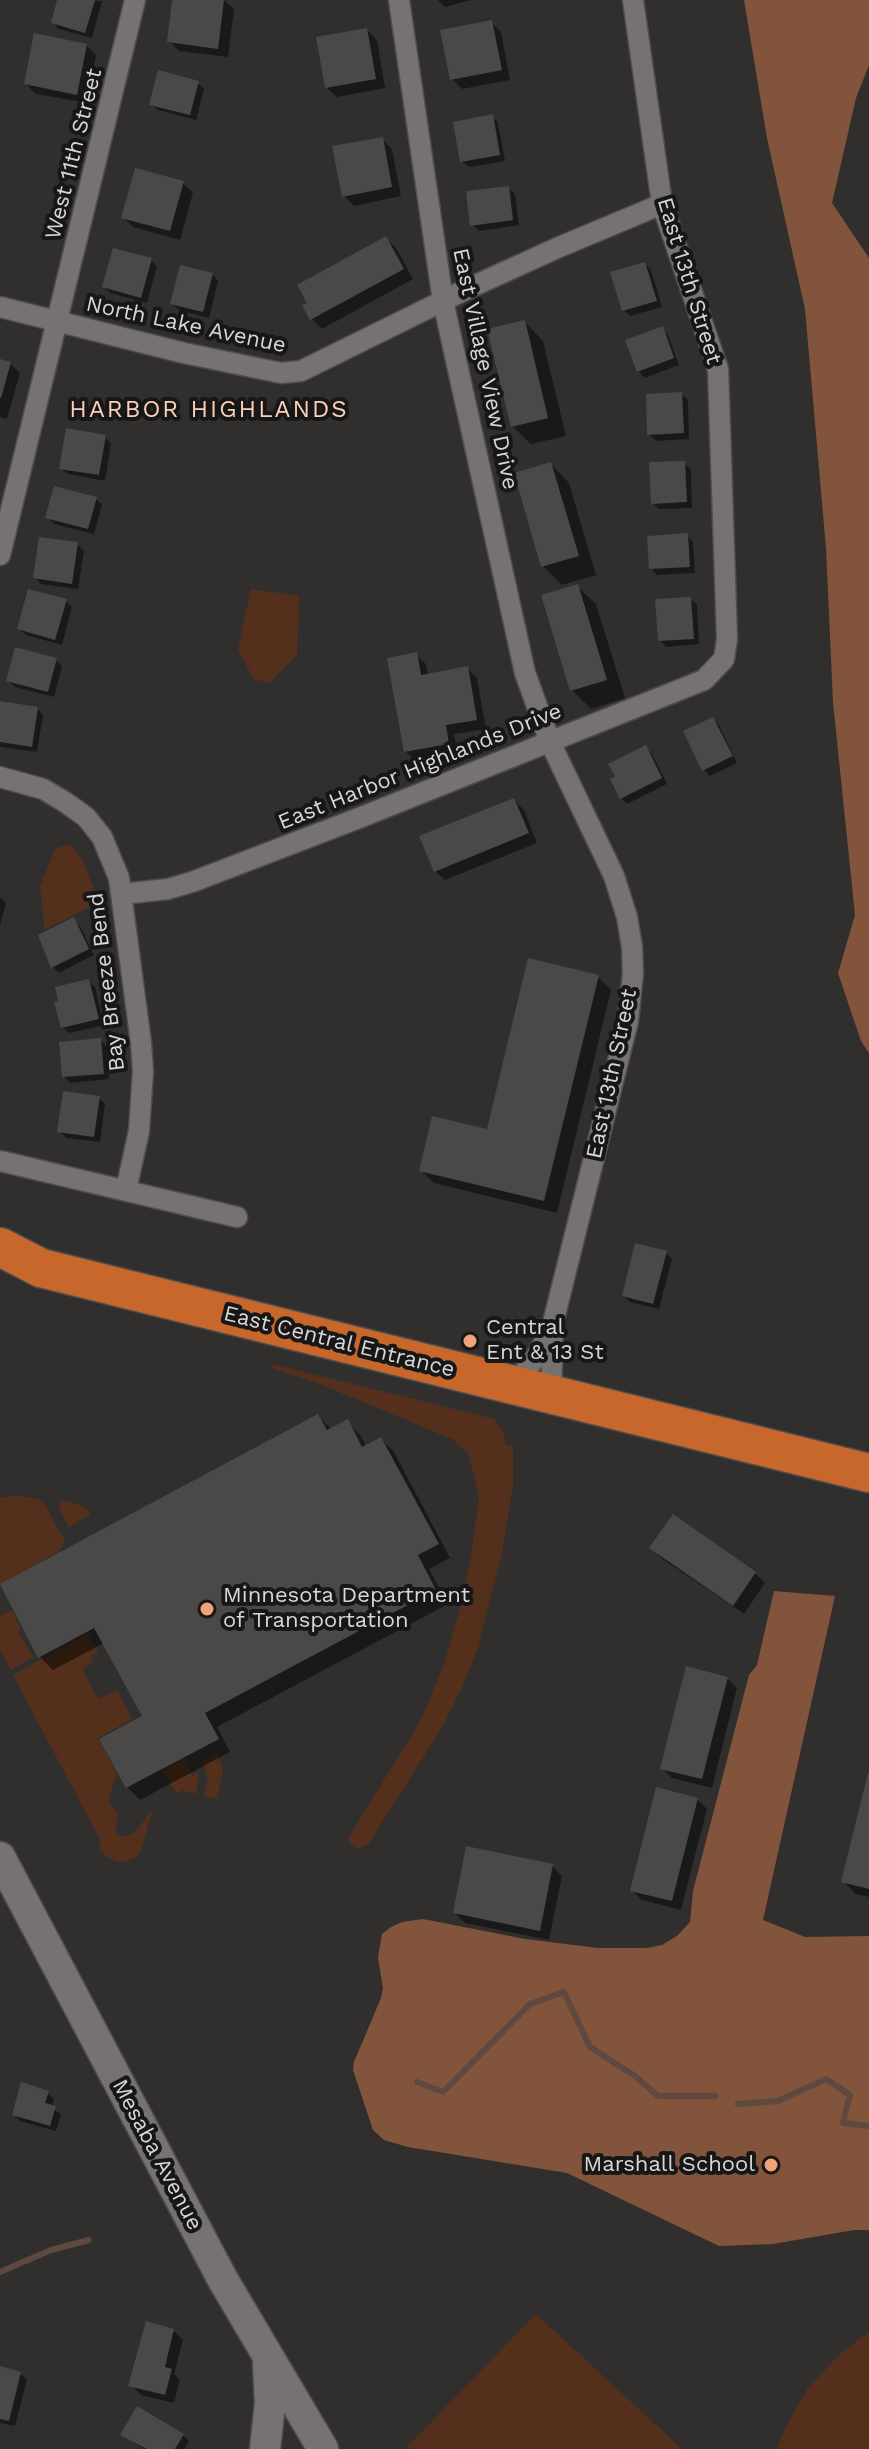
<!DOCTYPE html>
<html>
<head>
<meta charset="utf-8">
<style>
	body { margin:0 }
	canvas { display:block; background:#312f2e }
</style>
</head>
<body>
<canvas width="869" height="2449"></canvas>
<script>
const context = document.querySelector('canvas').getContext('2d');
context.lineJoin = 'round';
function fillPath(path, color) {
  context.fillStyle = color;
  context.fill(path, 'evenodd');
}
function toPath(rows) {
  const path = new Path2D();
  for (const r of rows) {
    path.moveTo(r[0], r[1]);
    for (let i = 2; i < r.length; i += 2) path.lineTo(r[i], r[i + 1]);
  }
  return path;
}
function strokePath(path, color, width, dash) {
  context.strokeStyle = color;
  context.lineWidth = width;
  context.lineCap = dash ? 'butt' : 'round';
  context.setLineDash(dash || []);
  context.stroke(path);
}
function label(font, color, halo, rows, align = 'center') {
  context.font = font + ' "Work Sans",sans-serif';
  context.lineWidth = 8;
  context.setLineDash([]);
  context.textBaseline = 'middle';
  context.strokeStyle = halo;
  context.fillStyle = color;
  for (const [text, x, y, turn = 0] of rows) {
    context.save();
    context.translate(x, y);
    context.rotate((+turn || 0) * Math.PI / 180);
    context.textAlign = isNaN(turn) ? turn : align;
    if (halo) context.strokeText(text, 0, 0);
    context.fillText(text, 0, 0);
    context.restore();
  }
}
const green = toPath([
	[251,589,299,596,297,655,269,683,254,679,238,650],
	[71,844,84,863,94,891,88,908,45,929,40,886,56,848],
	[272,1364,494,1419,504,1433,505,1445,513,1446,513,1484,502,1553,478,1647,465,1681,441,1729,369,1843,358,1849,350,1844,349,1837,422,1718,444,1664,460,1609,471,1557,479,1499,469,1454,452,1439,320,1384,272,1368],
	[15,1495,40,1500,45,1505,65,1541,58,1552,0,1584,0,1498],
	[61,1500,82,1506,90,1512,89,1515,69,1527,59,1508],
	[12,1610,21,1629,17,1631,33,1657,11,1670,0,1650,0,1616],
	[88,1634,98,1652,91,1656,94,1662,82,1669,98,1699,117,1690,132,1719,98,1738,117,1774,108,1799,118,1815,115,1831,122,1837,135,1833,153,1808,141,1851,136,1857,127,1861,118,1862,107,1857,99,1848,101,1841,13,1675],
	[217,1753,223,1770,217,1799,204,1796,208,1779,202,1761],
	[184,1759,192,1776,199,1772,196,1794,181,1790,179,1794,177,1793,162,1771],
	[536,2314,682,2449,409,2449,407,2447],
	[869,2332,869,2449,777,2449,788,2422,808,2388,841,2353]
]);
const forest = toPath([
	[744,0,869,0,869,65,856,98,832,203,869,258,869,1053,861,1041,838,973,855,915,833,702,826,548,805,309,767,138],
	[774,1591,835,1596,763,1920,805,1937,869,1936,869,2230,854,2230,773,2244,719,2246,567,2173,408,2147,384,2140,373,2130,353,2070,354,2062,381,1998,383,1989,378,1957,382,1934,391,1927,402,1922,423,1919,525,1939,598,1948,647,1948,662,1945,677,1936,690,1922,693,1891,749,1675,757,1665]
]);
const shadow = toPath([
	[59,0,102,1,92,38,59,29,53,23],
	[174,0,224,0,234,9,228,57,179,51,169,41],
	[438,0,471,0,445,7],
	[491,22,501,32,510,80,462,89,452,79],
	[367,30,377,40,385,88,337,97,327,88],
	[86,45,96,55,87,103,36,94,26,84],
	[198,83,204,89,196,120,158,110,151,104],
	[492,116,498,123,505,161,469,167,462,161],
	[382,139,392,149,401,196,354,206,344,196],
	[183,183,193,193,180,240,133,227,123,217],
	[508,188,515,194,519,225,479,231,472,225],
	[386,239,396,248,413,279,322,329,312,319,305,306],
	[151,260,157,266,147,303,110,293,104,287],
	[645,264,651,270,662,307,630,316,624,310],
	[212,274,218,281,209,318,179,310,172,304],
	[525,322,543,341,566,436,531,444,512,426],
	[662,329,668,335,679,365,645,378,638,371],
	[0,361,10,363,20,373,7,419,0,417],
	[681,394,688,400,689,439,656,441,649,434],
	[105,437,111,443,105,481,68,474,61,468],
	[684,463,691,469,692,508,659,509,653,503],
	[551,464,569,483,596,575,562,585,543,566,516,474],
	[96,499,102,505,94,534,54,524,48,518],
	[687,535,693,542,695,573,657,575,651,568],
	[77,544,84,551,78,589,41,584,35,577],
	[577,586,596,604,625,698,591,709,572,690],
	[691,599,697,605,699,644,666,647,660,640],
	[66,601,72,607,62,645,26,635,19,629],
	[416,655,426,664,428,675,467,668,477,678,486,729,454,734,458,754,416,761,406,752],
	[56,660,62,666,54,697,15,687,8,680],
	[0,703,37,708,43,715,37,752,0,747],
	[713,719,719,725,737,763,710,776,704,770],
	[646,748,652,754,667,784,627,804,621,798],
	[514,800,524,810,537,843,445,880,435,871],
	[0,897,6,903,0,926],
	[74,920,80,926,94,955,59,973,53,967],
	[598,977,611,990,557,1213,434,1183,421,1170,489,1131],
	[89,981,95,987,104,1025,69,1033,63,1027],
	[101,1040,107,1047,109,1079,70,1083,64,1076],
	[99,1098,105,1104,100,1142,66,1138,60,1131],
	[666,1253,672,1259,659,1309,630,1302,624,1296],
	[318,1416,332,1430,347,1422,360,1435,367,1447,381,1439,394,1452,450,1558,429,1569,448,1604,217,1727,230,1752,140,1800,127,1787,144,1717,104,1643,53,1670,40,1657,2,1585],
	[673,1517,755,1573,765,1583,744,1614,661,1558,652,1548],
	[727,1678,737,1688,712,1788,672,1778,662,1768],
	[869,1777,869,1897,856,1894,843,1881],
	[697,1799,707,1809,681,1910,642,1900,632,1890],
	[552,1866,562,1876,549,1940,465,1923,455,1913],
	[48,2093,54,2099,52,2107,61,2115,56,2131,20,2121,14,2115],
	[173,2330,183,2340,174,2374,180,2380,174,2403,141,2395,131,2385],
	[0,2368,20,2373,27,2380,15,2426,0,2423],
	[123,2434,183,2435,189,2441,185,2449,144,2449]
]);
const stream = toPath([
	[417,2082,443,2092,530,2004,564,1992,590,2047,635,2076,658,2096,715,2096],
	[738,2104,778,2101,826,2079,850,2095,843,2123,869,2126],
	[0,2272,51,2250,89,2240]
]);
const building = toPath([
	[57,0,95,0,85,33,51,23],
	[172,0,224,0,218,49,167,42],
	[492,20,502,70,450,80,440,30],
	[367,28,376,79,325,88,316,37],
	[34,33,87,44,77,95,24,84],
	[158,70,199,81,190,115,149,105],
	[493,114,500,155,460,162,453,122],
	[383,137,392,187,342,197,332,146],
	[135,168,184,181,170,231,121,218],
	[509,186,513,220,470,226,466,191],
	[386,236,404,269,310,320,302,305,307,303,297,285],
	[113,248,152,258,141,298,102,287],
	[645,262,657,301,622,311,610,272],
	[180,265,213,273,203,312,170,304],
	[525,320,548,418,511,427,487,329],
	[663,326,674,358,637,372,625,340],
	[0,359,11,362,1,398,0,398],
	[682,392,684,433,647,435,646,394],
	[66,428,106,435,99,475,59,469],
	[685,461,687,502,651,504,649,462],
	[551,462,579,556,541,567,514,473],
	[54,486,97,497,88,529,45,518],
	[688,533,690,567,649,569,647,536],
	[39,537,78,542,72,584,33,578],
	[578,584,607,680,570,691,541,595],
	[28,589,67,599,55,640,17,629],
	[691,597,694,639,658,641,655,599],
	[15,647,57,658,48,692,6,681],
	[417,652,421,675,468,666,477,720,446,725,449,744,404,752,387,658],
	[0,701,38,707,32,747,0,742],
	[713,717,733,756,702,771,683,731],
	[646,745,662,778,620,799,610,779,615,776,608,764],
	[514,798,529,833,434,872,419,836],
	[74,917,89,949,51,968,38,935],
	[528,958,599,975,544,1201,419,1171,432,1116,487,1129],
	[89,979,99,1019,61,1028,54,1002,58,1001,55,987],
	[101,1038,104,1074,62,1077,59,1042],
	[63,1091,100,1096,94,1137,57,1132],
	[635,1243,667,1251,653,1304,622,1296],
	[318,1414,327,1430,348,1419,362,1447,381,1437,439,1544,418,1555,436,1590,205,1713,219,1739,126,1788,99,1739,142,1716,94,1628,38,1658,0,1584],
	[673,1514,756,1572,733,1606,649,1548],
	[686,1666,728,1677,702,1779,660,1769],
	[868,1773,869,1773,869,1889,841,1882],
	[656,1787,698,1798,672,1901,630,1891],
	[466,1846,553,1864,540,1931,453,1913],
	[21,2082,49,2091,45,2103,56,2106,50,2126,12,2115],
	[146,2321,174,2329,165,2367,172,2369,165,2395,128,2386],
	[0,2366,21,2372,9,2421,0,2419],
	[137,2406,184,2434,175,2449,147,2449,120,2435]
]);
const street = toPath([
	[399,0,443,301,525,673,550,742,614,876,627,917,632,947,633,973,628,1021,553,1323,551,1394],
	[0,307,184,353,281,373,301,371,467,289,557,248,662,204],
	[0,555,135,0],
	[0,777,43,789,65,802,86,817,102,837,119,878,141,1043,143,1071,139,1131,126,1190],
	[122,894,168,889,192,882,359,818,704,680,724,659,727,639,718,369,662,204,633,0],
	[0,1161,237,1217],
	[513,1385,534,1360,549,1334]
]);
const secondary = toPath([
	[0,1857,223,2280,323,2449],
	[265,2449,270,2404,268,2362]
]);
const highway = toPath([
	[0,1247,41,1268,869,1473]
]);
const markers = [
	[470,1341,8,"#f0a279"],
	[207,1609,8,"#f0a279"],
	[771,2165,8,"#f0a279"]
];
const streetNames = [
	["West 11th Street",74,154,-76],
	["East 13th Street",689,281,73],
	["North Lake Avenue",186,325,12],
	["East Village View Drive",485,369,78],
	["East Harbor Highlands Drive",420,767,-22],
	["Bay Breeze Bend",107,982,-97],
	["East 13th Street",612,1074,-78],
	["East Central Entrance",339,1342,14],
	["Mesaba Avenue",157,2155,62]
];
const poiNames = [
	["Central",486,1328],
	["Ent & 13 St",486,1353],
	["Minnesota Department",223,1596],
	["of Transportation",223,1621],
	["Marshall School",755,2165,"right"]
];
const neighbourhoodNames = [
	["HARBOR HIGHLANDS",209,410]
];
fillPath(green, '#54301c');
fillPath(forest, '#82543b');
fillPath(shadow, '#0007');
strokePath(stream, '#5e4840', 6);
fillPath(building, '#4b4947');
strokePath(street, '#4f4d4c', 23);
strokePath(secondary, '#4f4d4c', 33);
strokePath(highway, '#4f4d4c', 41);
strokePath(street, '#757271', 20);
strokePath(secondary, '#757271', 30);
strokePath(highway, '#c8672c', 38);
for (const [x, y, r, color] of markers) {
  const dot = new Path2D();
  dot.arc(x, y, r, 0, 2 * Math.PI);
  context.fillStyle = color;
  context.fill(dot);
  strokePath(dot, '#181717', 3);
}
label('22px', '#d9d7d6', '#181717', streetNames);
label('22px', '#d9d7d6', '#181717', poiNames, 'left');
context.letterSpacing = '2px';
label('24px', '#fccfb8', '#181717', neighbourhoodNames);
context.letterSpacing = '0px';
</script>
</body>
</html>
